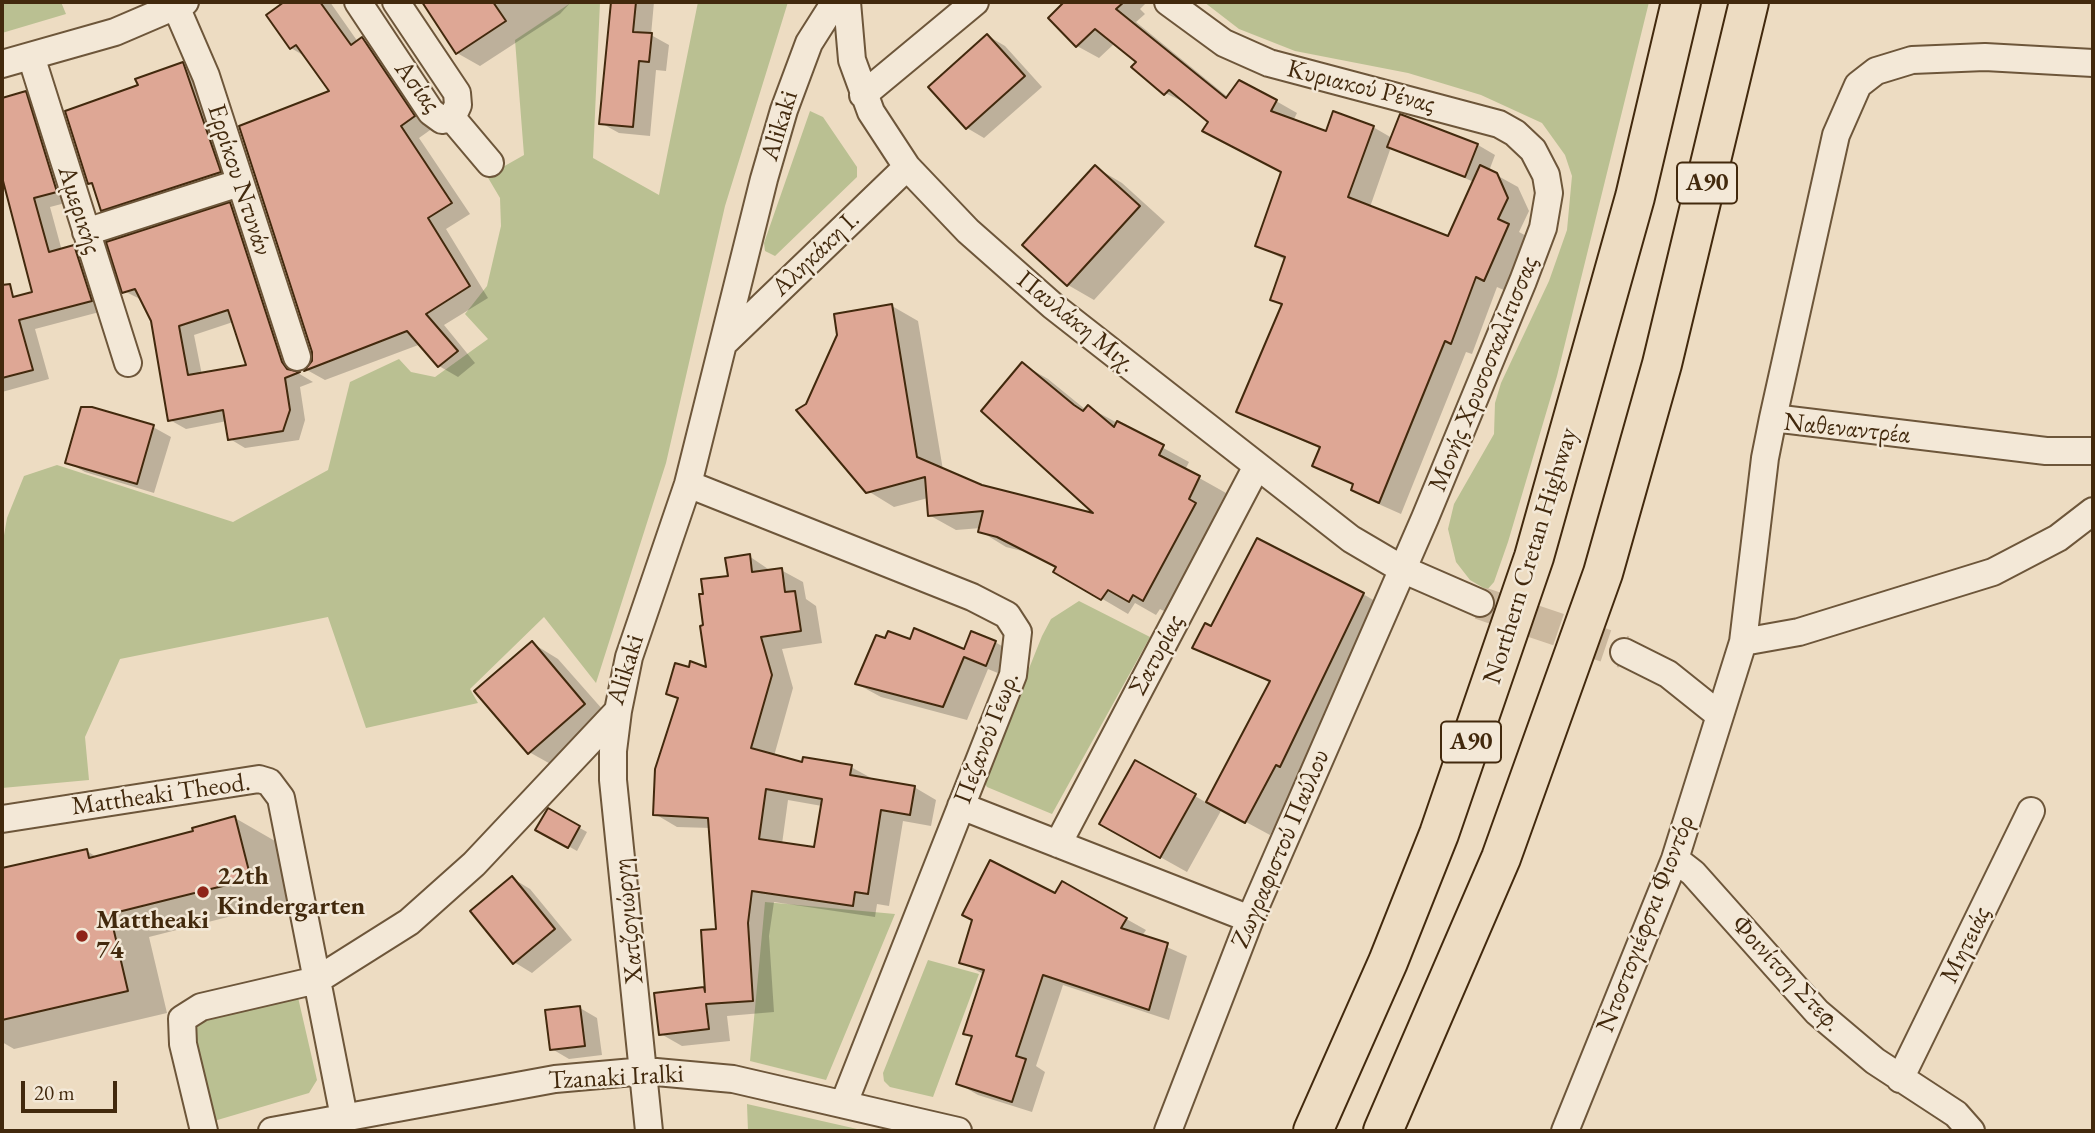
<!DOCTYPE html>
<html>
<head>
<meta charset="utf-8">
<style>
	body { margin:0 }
	#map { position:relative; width:2095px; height:1133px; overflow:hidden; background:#eddcc2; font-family:"EB Garamond",serif }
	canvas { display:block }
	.frame { position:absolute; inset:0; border:4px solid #42290d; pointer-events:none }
	.scale { position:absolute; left:21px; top:1081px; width:96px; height:32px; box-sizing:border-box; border:4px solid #42290d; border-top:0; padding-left:9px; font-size:21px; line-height:24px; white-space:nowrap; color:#42290d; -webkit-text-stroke:5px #f3e8d7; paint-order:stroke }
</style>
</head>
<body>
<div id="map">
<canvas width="2095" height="1133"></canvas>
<div class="frame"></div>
<div class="scale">20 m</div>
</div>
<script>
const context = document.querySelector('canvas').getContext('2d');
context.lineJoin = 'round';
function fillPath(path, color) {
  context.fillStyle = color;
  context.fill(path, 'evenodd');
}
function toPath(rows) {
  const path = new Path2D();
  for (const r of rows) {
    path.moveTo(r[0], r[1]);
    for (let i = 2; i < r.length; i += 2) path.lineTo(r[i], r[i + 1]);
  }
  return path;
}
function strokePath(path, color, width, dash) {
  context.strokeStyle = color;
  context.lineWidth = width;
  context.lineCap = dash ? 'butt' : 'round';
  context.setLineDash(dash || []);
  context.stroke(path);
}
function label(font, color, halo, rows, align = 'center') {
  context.font = font + ' "EB Garamond",serif';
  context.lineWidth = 5;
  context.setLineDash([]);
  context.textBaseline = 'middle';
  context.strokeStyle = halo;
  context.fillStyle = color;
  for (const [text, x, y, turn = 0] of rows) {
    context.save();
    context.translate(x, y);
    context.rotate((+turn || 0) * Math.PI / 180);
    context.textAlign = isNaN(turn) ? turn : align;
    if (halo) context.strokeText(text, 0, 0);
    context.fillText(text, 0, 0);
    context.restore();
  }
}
const green = toPath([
	[2,2,61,2,66,14,2,33],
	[572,2,600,2,593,158,659,195,698,2,788,2,725,206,666,463,596,683,544,617,470,689,478,703,366,728,328,617,120,659,85,737,89,780,2,788,2,547,7,518,24,476,57,465,233,522,328,470,350,382,399,359,411,372,435,377,488,339,465,314,487,286,501,226,500,198,487,176,524,155,515,40],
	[1204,2,1649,2,1557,376,1508,542,1494,582,1487,590,1470,580,1456,562,1448,529,1454,504,1494,434,1495,403,1501,383,1549,281,1567,230,1572,176,1565,155,1542,123,1481,95,1408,73,1295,51,1239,29],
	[810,111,823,117,857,167,857,177,775,256,765,251,764,243],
	[1079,601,1150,637,1052,814,987,787,984,781,1042,636,1051,619],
	[765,902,895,914,826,1080,750,1061],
	[928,960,979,974,933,1097,890,1087,884,1081,883,1073],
	[297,993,317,1080,309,1093,214,1121,193,1034,199,1022],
	[747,1104,866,1131,748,1131]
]);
const shadow = toPath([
	[288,2,330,2,358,42,362,39,381,50,433,128,419,138,470,214,446,229,488,298,444,325,475,363,458,377,439,366,421,344,325,380,307,370,314,362,332,92,306,57,291,48,268,16],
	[422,2,571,2,560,14,480,66,457,53],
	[613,2,654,2,651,35,669,45,666,71,656,70,650,136,619,133,601,123],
	[1067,2,1147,2,1140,9,1145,14,1136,22,1229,98,1276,101,1297,113,1293,121,1327,133,1373,127,1392,138,1401,116,1478,145,1495,155,1489,171,1518,187,1529,211,1519,232,1530,238,1506,291,1497,287,1472,354,1466,352,1401,514,1374,502,1353,489,1355,485,1314,465,1321,449,1238,412,1283,305,1272,299,1285,260,1257,245,1283,172,1188,104,1165,93,1138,61,1115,43,1099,58,1077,46,1051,18],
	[1391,147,1474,182,1449,238,1370,207],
	[988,36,1005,46,1042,87,984,138,967,128],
	[183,64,200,74,237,182,120,220,103,209,94,186,89,183,140,86],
	[25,93,42,103,73,201,50,207,62,251,74,247,91,257,107,310,35,329,49,379,2,392,2,302,34,293,2,169,2,99],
	[1095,167,1122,183,1165,222,1094,300,1068,285],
	[230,204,246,213,298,373,313,382,300,387,305,420,299,440,245,448,230,439,227,421,186,429,170,420,153,321,142,300,124,291],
	[233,322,248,367,202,375,194,335],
	[892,306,918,321,943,470,982,486,1099,517,1022,364,1048,379,1086,410,1088,407,1189,462,1185,470,1226,493,1214,516,1221,520,1170,614,1160,609,1156,615,1135,603,1128,614,1055,571,1057,568,1026,552,1006,547,980,531,981,528,956,530,929,515,928,498,894,507,868,491,807,405],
	[153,427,171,437,154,493,85,472,67,462],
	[749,556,771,571,781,570,803,582,806,599,816,606,822,643,782,649,793,688,774,756,804,764,851,767,873,779,914,787,936,800,931,826,903,821,889,906,877,904,875,917,774,902,769,936,774,1012,727,1016,730,1041,682,1046,661,1034,704,989,706,991,717,931,711,828,677,827,655,814,680,700,668,694,690,669,708,669,705,627,730,577],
	[788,800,822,806,815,849,782,844],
	[1363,594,1387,608,1270,835,1222,809,1187,872,1101,824,1136,762,1207,803,1271,683,1195,647,1212,629],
	[886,641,911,642,965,652,995,642,1019,656,1010,678,988,669,967,720,881,697,857,684],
	[532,643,558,659,611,719,556,767,529,752],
	[549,811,587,832,577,851,538,829],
	[235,818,275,841,291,901,149,937,167,1013,14,1049,2,1042,2,870,87,851,98,858],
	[512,878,530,889,572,940,532,973,514,962],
	[1062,883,1146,930,1142,936,1187,956,1169,1020,1063,985,1036,1066,1045,1072,1032,1112,978,1095,959,1084,973,1038,966,1033,985,975,961,962,1055,895],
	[580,1008,597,1018,602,1055,569,1059,552,1049]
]);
const building = toPath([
	[284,2,320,2,351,45,362,37,415,116,401,126,452,203,428,218,470,286,426,314,458,351,438,367,407,331,304,371,312,361,312,352,239,126,329,91,296,45,290,49,266,15,284,2],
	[422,2,493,2,506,21,456,54,422,2],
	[611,2,636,2,633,32,652,33,649,62,639,61,633,127,599,124,611,2],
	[1061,2,1124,2,1116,9,1226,98,1239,80,1277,100,1271,111,1326,131,1333,111,1374,126,1348,197,1448,236,1480,165,1497,173,1508,198,1498,219,1509,224,1484,281,1476,277,1451,344,1445,341,1379,503,1351,490,1353,484,1312,466,1320,447,1236,412,1282,304,1270,300,1285,257,1255,246,1281,172,1202,131,1208,122,1169,90,1164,95,1131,67,1136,62,1095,29,1076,47,1048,18,1063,3,1061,2],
	[987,34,1025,76,966,129,928,87,987,34],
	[183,62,221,172,101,211,92,183,88,184,65,111,138,85,135,79,183,62],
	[26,91,57,192,34,198,49,252,74,245,92,301,19,320,33,370,2,378,2,285,10,284,13,297,32,292,2,177,2,98,26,91],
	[1400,114,1478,144,1465,177,1387,147,1400,114],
	[1095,165,1140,206,1067,286,1022,245,1095,165],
	[230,202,282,362,287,369,300,372,285,378,290,410,283,431,228,440,223,410,168,421,151,321,135,289,122,293,106,242,230,202],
	[228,310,246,365,188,375,179,326,228,310],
	[892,304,917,457,982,485,1093,513,981,411,1022,362,1074,405,1083,411,1088,405,1114,427,1117,421,1164,445,1159,455,1200,476,1189,499,1196,503,1143,601,1133,595,1129,602,1108,590,1101,600,1053,572,1056,567,997,537,978,532,983,511,928,516,925,477,866,493,796,410,806,404,837,335,834,314,892,304],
	[81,407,92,407,154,425,137,484,65,463,81,407],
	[1257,538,1364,593,1280,767,1276,765,1245,823,1206,802,1270,681,1192,648,1205,623,1211,626,1257,538],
	[750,554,752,572,782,568,785,592,795,591,801,631,761,637,772,675,751,748,802,762,803,757,852,765,850,775,915,786,910,815,881,810,868,894,855,892,853,906,752,891,748,923,753,1001,706,1004,709,1029,659,1035,654,993,704,987,705,992,701,930,716,929,708,818,653,815,655,769,678,698,666,694,675,663,689,667,690,661,706,667,700,626,703,625,699,594,703,594,701,579,728,576,725,558,750,554],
	[766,789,822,799,814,847,759,839,766,789],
	[914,628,964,649,971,631,996,641,986,666,964,657,943,707,855,684,876,635,885,638,888,631,910,639,914,628],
	[532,641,585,704,528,754,474,691,532,641],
	[1135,760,1196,794,1160,858,1099,824,1135,760],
	[548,808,580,826,568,848,535,830,548,808],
	[235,816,251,879,110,914,128,991,2,1020,2,868,87,849,89,858,193,831,192,828,235,816],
	[990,860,1055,893,1062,881,1127,918,1121,928,1168,943,1149,1010,1043,975,1016,1056,1026,1059,1012,1102,956,1084,972,1036,963,1034,984,970,959,963,972,920,962,915,990,860],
	[512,876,555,929,513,964,470,911,512,876],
	[580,1006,585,1046,550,1050,545,1010,580,1006]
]);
const tertiaryTunnel = toPath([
	[1480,603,1624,652]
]);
const minor = toPath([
	[174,2,206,76,297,357],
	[358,2,431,112,442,120,452,118,458,105,457,93,396,2],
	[847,2,852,60,871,112,907,167,968,231,1053,306,1351,539,1402,569,1480,603],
	[1168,2,1224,43,1269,63,1499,124,1515,133,1533,150,1546,175,1549,193,1543,228,1523,281,1425,518,1250,919,1168,1131],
	[31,56,128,363],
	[2,64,115,32,185,2],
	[863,95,975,2],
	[452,118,490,163],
	[86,232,239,183],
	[725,342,907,167],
	[1773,418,1836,135,1858,85,1876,71,1912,60,1985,57,2093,63],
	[688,484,972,597,1007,615,1018,632,1013,675,844,1103],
	[1743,642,1799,632,1993,572,2058,538,2093,511],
	[1624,652,1668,674,1718,714],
	[618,711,613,751,613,780,649,1131],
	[961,806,1250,919],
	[2,819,259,779,269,782,281,798,344,1117],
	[1058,844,1257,466],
	[1675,859,1693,873,1817,1012,1875,1061,1956,1114,1971,1131],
	[1900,1079,2031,811],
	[204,1131,183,1044,182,1019,201,1007,317,980,409,922,474,864,618,711,629,657,688,484,764,179,784,110,809,43,835,2],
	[272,1131,555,1079,645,1071,733,1079,958,1131],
	[1565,1131,1675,859,1743,642,1765,458,1773,418,2046,451,2093,451]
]);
const motorway = toPath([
	[1313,1131,1388,962,1439,834,1534,557,1635,197,1681,2],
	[1383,1131,1501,858,1603,573,1662,364,1749,2]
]);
const markers = [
	[203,892,7,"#8f2418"],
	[82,936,7,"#8f2418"]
];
const shields = [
	[1707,183,60],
	[1471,742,60]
];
const shieldNames = [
	["Α90",1707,183],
	["Α90",1471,742]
];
const streetNames = [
	["Ασίας",417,87,53],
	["Κυριακού Ρένας",1361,87,14],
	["Alikaki",780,126,-73],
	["Ερρίκου Ντυνάν",239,180,72],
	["Αμερικής",79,210,72],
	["Αληκάκη Ι.",816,254,-44],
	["Παυλάκη Μιχ.",1076,322,39],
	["Μονής Χρυσοσκαλίτισσας",1484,374,-68],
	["Ναθεναντρέα",1847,429,6],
	["Northern Cretan Highway",1531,556,-73],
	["Σατυρίας",1157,655,-62],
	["Alikaki",626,670,-73],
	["Πεζανού Γεωρ.",987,738,-69],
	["Mattheaki Theod.",161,795,-8],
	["Ζωγραφιστού Παύλου",1281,849,-67],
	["Χατζογιώργη",629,921,-96],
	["Ντοστογιέφσκι Φιοντόρ",1646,924,-69],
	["Μητειάς",1966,945,-64],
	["Φοινίτση Στεφ.",1786,974,47],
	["Tzanaki Iralki",616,1078,-3]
];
const poiNames = [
	["22th",217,877],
	["Kindergarten",217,907],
	["Mattheaki",96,921],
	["74",96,951]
];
fillPath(green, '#bac092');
fillPath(shadow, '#0003');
fillPath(building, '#dea795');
strokePath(building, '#42290d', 2);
strokePath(tertiaryTunnel, '#cbb89e', 33, [33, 17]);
strokePath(minor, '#6d563a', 30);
strokePath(motorway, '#42290d', 42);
strokePath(minor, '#f3e8d7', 26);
strokePath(motorway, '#eddcc2', 38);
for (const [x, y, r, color] of markers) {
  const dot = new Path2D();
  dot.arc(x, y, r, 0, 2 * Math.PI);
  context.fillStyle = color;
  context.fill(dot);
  strokePath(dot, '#f3e8d7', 2.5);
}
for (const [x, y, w] of shields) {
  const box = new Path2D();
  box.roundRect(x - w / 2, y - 20.5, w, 41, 5);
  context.fillStyle = '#f3e8d7';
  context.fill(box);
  strokePath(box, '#42290d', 2);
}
label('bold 24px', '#42290d', null, shieldNames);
label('26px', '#42290d', '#f3e8d7', streetNames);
label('bold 26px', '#42290d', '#f3e8d7', poiNames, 'left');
</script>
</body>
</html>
